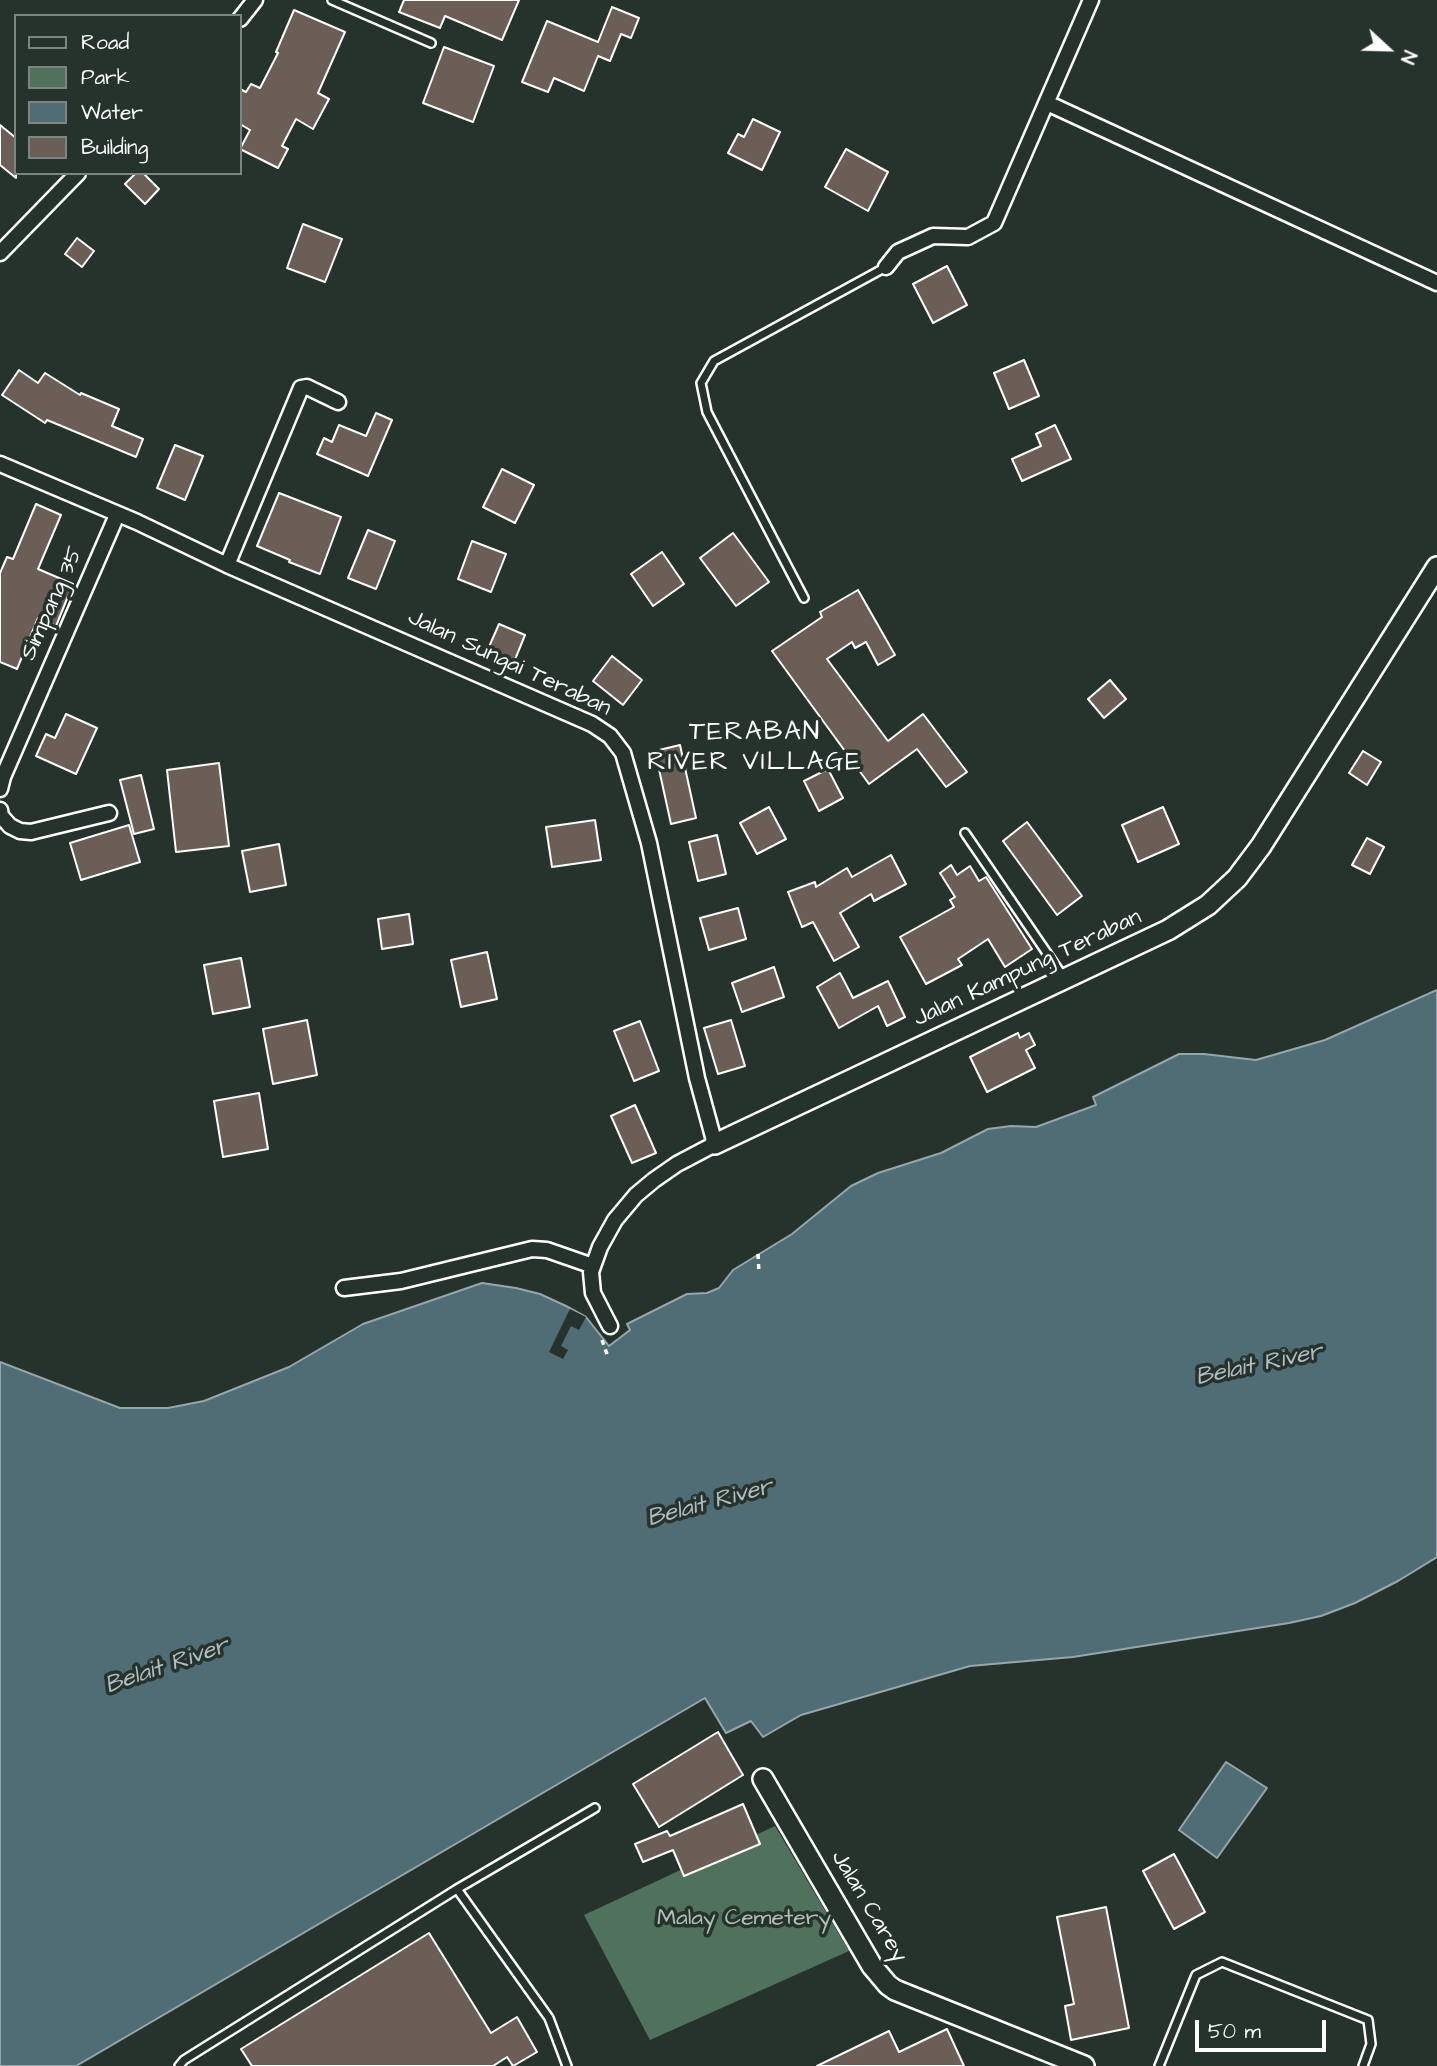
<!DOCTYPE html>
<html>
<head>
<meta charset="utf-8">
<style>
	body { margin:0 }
	#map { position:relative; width:1437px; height:2066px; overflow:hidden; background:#26332d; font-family:"Architects Daughter",sans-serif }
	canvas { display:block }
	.legend { position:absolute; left:14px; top:14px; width:228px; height:161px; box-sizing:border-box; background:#26332d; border:2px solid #7d8581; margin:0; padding:9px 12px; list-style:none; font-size:21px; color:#fff }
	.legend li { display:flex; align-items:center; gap:14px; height:35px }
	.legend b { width:35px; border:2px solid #7d8581 }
	.north { position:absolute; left:1353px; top:14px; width:70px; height:70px; -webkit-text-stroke:5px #26332d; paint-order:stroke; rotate:112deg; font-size:19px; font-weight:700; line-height:28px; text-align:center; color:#fff }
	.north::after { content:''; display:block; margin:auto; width:24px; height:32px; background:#fff; clip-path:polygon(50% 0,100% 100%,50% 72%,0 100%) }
	.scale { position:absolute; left:1195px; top:2020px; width:131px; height:32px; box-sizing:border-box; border:4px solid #fff; border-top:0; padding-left:9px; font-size:21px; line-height:24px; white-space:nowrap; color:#fff; -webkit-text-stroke:5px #26332d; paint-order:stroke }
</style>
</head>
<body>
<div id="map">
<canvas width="1437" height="2066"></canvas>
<ul class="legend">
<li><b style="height:9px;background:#26332d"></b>Road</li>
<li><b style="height:19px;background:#50725d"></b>Park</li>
<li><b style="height:19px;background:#506c75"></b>Water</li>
<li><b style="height:19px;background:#6a5e57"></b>Building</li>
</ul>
<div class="north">N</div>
<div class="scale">50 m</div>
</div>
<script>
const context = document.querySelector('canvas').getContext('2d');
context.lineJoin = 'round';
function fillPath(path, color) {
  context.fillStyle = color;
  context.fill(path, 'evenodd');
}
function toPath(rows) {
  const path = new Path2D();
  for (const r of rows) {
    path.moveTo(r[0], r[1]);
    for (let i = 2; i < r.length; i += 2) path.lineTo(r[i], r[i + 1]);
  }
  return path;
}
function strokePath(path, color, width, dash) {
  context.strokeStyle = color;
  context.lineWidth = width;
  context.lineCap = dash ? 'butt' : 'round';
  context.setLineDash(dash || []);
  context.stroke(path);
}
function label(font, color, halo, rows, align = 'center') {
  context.font = font + ' "Architects Daughter",sans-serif';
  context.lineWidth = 7;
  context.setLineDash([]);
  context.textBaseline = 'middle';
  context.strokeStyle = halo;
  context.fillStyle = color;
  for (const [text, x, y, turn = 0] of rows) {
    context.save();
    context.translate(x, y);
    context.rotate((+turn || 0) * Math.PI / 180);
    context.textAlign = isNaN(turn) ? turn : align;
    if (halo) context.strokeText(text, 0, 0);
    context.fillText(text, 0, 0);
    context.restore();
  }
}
const green = toPath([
	[775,1826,849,1951,650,2040,584,1915]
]);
const water = toPath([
	[1437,990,1437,1557,1398,1581,1355,1603,1321,1616,1289,1623,1073,1657,970,1666,801,1715,763,1737,751,1721,726,1733,705,1698,76,2066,0,2066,0,1362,120,1408,168,1408,204,1401,289,1367,363,1324,482,1283,516,1288,540,1294,566,1306,586,1317,609,1346,630,1330,627,1324,687,1294,707,1293,719,1288,733,1270,792,1234,851,1186,878,1173,941,1153,988,1129,1011,1126,1036,1127,1096,1105,1093,1097,1179,1054,1204,1054,1256,1060,1325,1040,1437,990],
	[1226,1762,1267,1788,1217,1858,1179,1830,1226,1762]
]);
const pier = toPath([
	[570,1309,586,1317,579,1330,571,1326,561,1346,568,1350,563,1359,549,1352]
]);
const building = toPath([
	[404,0,519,0,502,40,445,16,440,28,399,12,404,0],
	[612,7,639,18,631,38,621,34,610,61,598,56,584,91,554,78,548,92,522,82,547,21,598,42,612,7],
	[294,10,345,32,318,93,329,99,313,129,296,119,282,146,288,149,278,168,240,149,250,130,240,124,240,89,246,92,251,84,260,88,278,53,276,52,294,10],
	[444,47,494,66,473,122,423,103,444,47],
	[753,119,780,132,762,170,728,153,738,134,744,137,753,119],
	[0,125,16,138,16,178,0,165,0,125],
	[846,149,888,172,868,211,825,187,846,149],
	[136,173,143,173,159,189,145,204,125,184,136,173],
	[303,224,342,239,325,282,287,268,303,224],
	[77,238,94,251,82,267,65,254,77,238],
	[947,266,967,305,933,323,913,284,947,266],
	[1024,360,1039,396,1009,409,994,373,1024,360],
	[19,370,38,383,45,373,80,395,81,393,119,409,112,426,143,439,136,457,47,420,45,423,2,395,19,370],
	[376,413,392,420,368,476,317,454,324,438,332,442,339,425,366,436,376,413],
	[1055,425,1071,459,1022,481,1012,459,1041,446,1036,434,1055,425],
	[175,445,203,456,185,500,157,488,175,445],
	[502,469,534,485,515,523,483,507,502,469],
	[279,493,341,517,320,574,289,562,290,560,257,546,279,493],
	[36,504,61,515,38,569,73,584,56,626,38,618,17,669,0,662,0,573,7,557,13,559,36,504],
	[368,530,395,541,376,589,348,578,368,530],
	[733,533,769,582,736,606,700,558,733,533],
	[472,541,506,554,491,592,458,579,472,541],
	[662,552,684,584,653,606,631,574,662,552],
	[858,590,895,655,878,665,866,642,855,648,852,642,827,659,888,741,923,714,967,772,946,787,917,749,869,784,772,651,822,617,820,612,858,590],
	[499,624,525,635,512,667,485,656,499,624],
	[612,656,642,680,623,705,593,681,612,656],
	[1110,680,1126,699,1104,718,1088,699,1110,680],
	[66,714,97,728,76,774,36,756,46,734,55,738,66,714],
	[680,745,696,818,671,824,655,751,680,745],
	[1363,751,1381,762,1367,785,1349,773,1363,751],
	[219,763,229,846,176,852,167,770,219,763],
	[828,769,843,798,819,811,804,781,828,769],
	[141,775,154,829,134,834,120,780,141,775],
	[769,807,786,839,757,854,740,823,769,807],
	[1163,807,1179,844,1138,862,1122,825,1163,807],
	[595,820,601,860,552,867,546,827,595,820],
	[1027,822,1082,896,1057,915,1003,841,1027,822],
	[129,825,140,862,81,880,70,843,129,825],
	[717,835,726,874,698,881,689,842,717,835],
	[1367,838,1384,847,1370,874,1352,865,1367,838],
	[279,844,286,885,250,892,242,851,279,844],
	[891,855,906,884,874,901,871,894,840,913,859,947,834,961,813,922,802,927,788,892,815,882,816,887,847,868,852,877,891,855],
	[951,865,957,875,970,866,979,881,986,877,1032,949,1005,967,988,939,958,959,962,965,926,984,900,937,954,907,950,900,955,897,940,873,951,865],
	[738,908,746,939,709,950,700,918,738,908],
	[409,914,413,944,382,949,378,919,409,914],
	[487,952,497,999,461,1007,451,960,487,952],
	[241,958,250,1007,213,1014,204,965,241,958],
	[774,967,784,997,742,1012,732,983,774,967],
	[840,973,853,998,888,981,905,1017,887,1026,878,1006,839,1028,817,987,840,973],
	[307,1020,317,1075,273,1084,263,1029,307,1020],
	[731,1020,745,1066,718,1074,704,1028,731,1020],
	[640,1021,659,1071,634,1081,614,1031,640,1021],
	[1018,1033,1020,1038,1029,1033,1035,1045,1026,1050,1035,1068,987,1092,970,1057,1018,1033],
	[259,1093,268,1149,223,1157,214,1101,259,1093],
	[635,1105,656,1153,632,1163,611,1116,635,1105],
	[718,1732,743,1775,659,1827,633,1784,718,1732],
	[743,1804,760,1844,684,1876,673,1850,643,1862,635,1844,667,1831,670,1836,743,1804],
	[1174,1854,1205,1912,1174,1929,1143,1871,1174,1854],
	[1106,1907,1129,2028,1071,2040,1065,2006,1074,2004,1057,1917,1106,1907],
	[429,1933,491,2033,517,2017,537,2052,513,2066,507,2057,493,2066,252,2066,241,2049,429,1933],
	[947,2029,964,2066,817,2066,889,2031,899,2052,947,2029]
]);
const path = toPath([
	[758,1254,759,1274],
	[602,1340,608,1357]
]);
const lane = toPath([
	[332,0,431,43],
	[804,598,707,412,701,383,714,361,886,267],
	[965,833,1064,978],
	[457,1889,595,1808],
	[179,2066,184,2060,457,1889,549,2018,567,2066],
	[1159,2066,1196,1975,1222,1962,1368,2020,1371,2044,1363,2066]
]);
const street = toPath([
	[240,19,255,0],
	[1047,103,1437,283],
	[0,253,78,173],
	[886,267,898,252,933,236,968,237,994,223,1091,0],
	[0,464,137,522,227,565,592,724,610,736,623,753,649,843,697,1078,715,1144,677,1164,654,1180,636,1195,615,1220,600,1247,591,1272,593,1293,610,1326],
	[227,565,301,388,307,387,338,402],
	[0,789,3,777,117,515],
	[0,810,1,816,10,826,20,831,31,832,109,813],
	[344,1288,401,1281,532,1249,547,1250,593,1266]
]);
const secondary = toPath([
	[715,1144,1168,930,1208,905,1237,878,1261,846,1437,567],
	[763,1779,872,1966,888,1985,895,1990,1084,2066]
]);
const streetNames = [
	["Simpang 35",53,604,-66],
	["Jalan Sungai Teraban",509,664,25],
	["Jalan Kampung Teraban",1028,969,-25],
	["Jalan Carey",868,1907,59]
];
const parkNames = [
	["Malay Cemetery",744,1919]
];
const waterNames = [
	["Belait River",1259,1366,-12],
	["Belait River",710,1504,-15],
	["Belait River",167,1667,-19]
];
const quarterNames = [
	["TERABAN",755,734],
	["RIVER VILLAGE",755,764]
];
fillPath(green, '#50725d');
fillPath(water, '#506c75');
strokePath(water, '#96a7ac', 2);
fillPath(pier, '#26332d');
fillPath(building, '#6a5e57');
strokePath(building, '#fff', 2);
strokePath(lane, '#fff', 12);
strokePath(street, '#fff', 19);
strokePath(secondary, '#fff', 24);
strokePath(path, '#fff', 3.5, [5, 5]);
strokePath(lane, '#26332d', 7);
strokePath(street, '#26332d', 14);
strokePath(secondary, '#26332d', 19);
label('23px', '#fff', '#26332d', streetNames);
label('23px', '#b0c0b6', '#26332d', parkNames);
label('italic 24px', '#b0bdc1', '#26332d', waterNames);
context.letterSpacing = '2px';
label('26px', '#fff', '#26332d', quarterNames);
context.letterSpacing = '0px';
</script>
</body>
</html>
